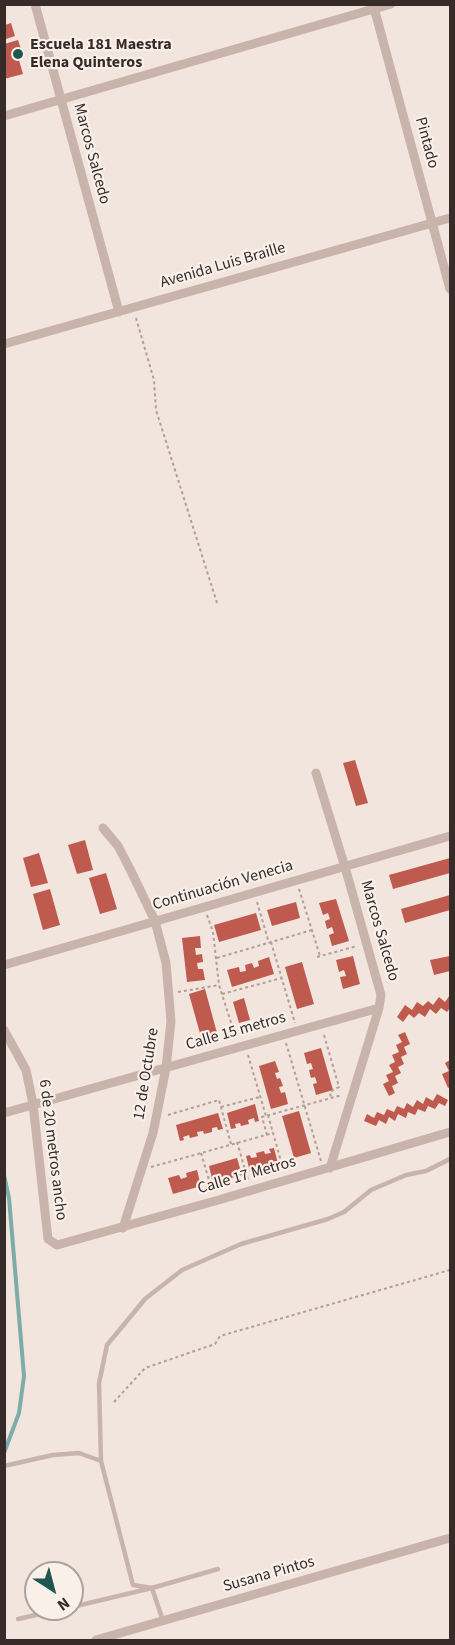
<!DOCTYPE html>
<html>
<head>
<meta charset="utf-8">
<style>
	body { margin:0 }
	#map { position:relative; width:455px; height:1645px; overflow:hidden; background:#f1e5dd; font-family:"Source Sans 3",sans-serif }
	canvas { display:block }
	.frame { position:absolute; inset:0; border:6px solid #362b29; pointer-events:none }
	.north { position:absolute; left:24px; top:1561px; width:60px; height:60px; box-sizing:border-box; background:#f9f0ea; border:2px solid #aba19d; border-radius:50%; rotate:144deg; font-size:16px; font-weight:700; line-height:24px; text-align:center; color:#362b29 }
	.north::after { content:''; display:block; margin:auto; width:21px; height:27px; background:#215551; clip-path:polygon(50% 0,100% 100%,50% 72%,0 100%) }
</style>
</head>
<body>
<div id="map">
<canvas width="455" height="1645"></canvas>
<div class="frame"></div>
<div class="north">N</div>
</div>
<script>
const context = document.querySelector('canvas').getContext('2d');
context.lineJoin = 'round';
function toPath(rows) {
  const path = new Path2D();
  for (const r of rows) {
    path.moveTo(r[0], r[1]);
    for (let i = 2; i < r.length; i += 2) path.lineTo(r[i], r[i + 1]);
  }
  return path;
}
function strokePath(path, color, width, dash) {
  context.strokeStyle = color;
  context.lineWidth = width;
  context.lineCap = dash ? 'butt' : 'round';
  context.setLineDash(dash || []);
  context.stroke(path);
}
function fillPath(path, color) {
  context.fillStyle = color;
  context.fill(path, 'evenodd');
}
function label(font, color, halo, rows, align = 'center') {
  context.font = font + ' "Source Sans 3",sans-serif';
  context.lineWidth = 4.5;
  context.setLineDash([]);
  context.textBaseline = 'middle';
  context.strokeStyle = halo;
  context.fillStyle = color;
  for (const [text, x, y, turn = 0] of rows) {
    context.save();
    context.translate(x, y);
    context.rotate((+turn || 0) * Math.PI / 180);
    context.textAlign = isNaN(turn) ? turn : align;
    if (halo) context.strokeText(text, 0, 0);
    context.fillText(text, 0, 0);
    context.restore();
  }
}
const stream = toPath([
	[4,1175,9,1198,24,1376,19,1413,4,1453]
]);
const building = toPath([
	[11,23,15,36,6,39,5,25],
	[18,40,21,49,16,50,23,74,4,79,4,44],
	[355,760,368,803,356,806,343,763],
	[85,840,93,870,77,874,68,845],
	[39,853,48,883,31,887,23,858],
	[450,858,450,873,393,889,389,875],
	[106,873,117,909,100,914,89,878],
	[50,889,60,925,43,930,33,894],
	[450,895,450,910,405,923,401,909],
	[336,899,349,941,332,946,329,935,334,933,332,927,327,929,325,921,330,919,328,913,323,915,319,903],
	[296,902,300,918,272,926,267,910],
	[256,913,261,930,219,942,214,925],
	[200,936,201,948,195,948,196,955,202,954,203,962,197,963,198,969,203,969,205,980,187,982,182,938],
	[353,956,360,984,343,989,340,977,346,976,344,970,339,972,336,960],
	[450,956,450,971,434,975,430,960],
	[269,957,274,974,232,987,227,970,239,967,240,972,246,971,245,965,252,963,254,968,259,966,258,961],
	[302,962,314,1004,297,1009,285,967],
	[205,989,217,1033,201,1037,189,994],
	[450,995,450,1008,447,1012,441,1008,436,1014,430,1009,425,1017,419,1013,414,1018,409,1014,403,1022,397,1017,405,1005,412,1010,417,1002,423,1006,428,1001,433,1005,439,997,445,1002],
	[244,998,250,1020,239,1023,233,1002],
	[405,1032,410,1044,404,1047,407,1054,401,1057,404,1064,398,1067,401,1073,395,1076,398,1083,392,1086,395,1093,389,1096,383,1084,389,1081,386,1075,393,1072,389,1065,395,1062,392,1055,399,1052,396,1045,402,1042,398,1035],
	[321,1048,333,1090,316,1095,313,1084,317,1083,315,1077,311,1078,309,1070,313,1069,311,1063,307,1064,304,1053],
	[450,1060,450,1087,448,1088,442,1074,449,1071,445,1063],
	[275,1061,279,1072,275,1073,277,1079,280,1078,283,1086,279,1087,281,1093,285,1092,288,1104,271,1109,259,1066],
	[437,1094,448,1100,445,1106,439,1103,435,1109,428,1106,425,1112,418,1109,415,1115,408,1112,406,1118,398,1114,395,1121,389,1117,386,1124,379,1120,376,1126,364,1121,367,1114,374,1118,377,1112,384,1115,387,1109,394,1112,397,1106,404,1109,407,1103,413,1107,417,1100,423,1104,426,1097,433,1101],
	[255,1104,259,1121,255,1122,254,1118,248,1120,249,1124,241,1126,240,1123,235,1124,236,1128,231,1129,227,1113],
	[299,1111,311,1153,294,1158,282,1116],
	[218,1113,223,1129,218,1130,217,1127,212,1128,212,1132,204,1134,203,1131,197,1132,198,1136,190,1138,189,1135,183,1137,184,1140,180,1141,176,1125],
	[274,1148,278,1164,250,1172,246,1156,250,1155,251,1158,257,1157,256,1153,264,1151,265,1154,271,1153,269,1149],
	[237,1158,242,1175,213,1183,209,1166],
	[197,1170,201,1186,173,1194,168,1178,179,1175,181,1179,187,1177,186,1173]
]);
const path = toPath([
	[136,318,154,380,156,410,217,603],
	[299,889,320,956],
	[257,902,269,943],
	[207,915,213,932,219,985,236,1038],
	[271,942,295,1023],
	[317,957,357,946],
	[217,958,312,930],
	[178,992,219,985],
	[222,994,282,978],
	[324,1035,339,1087,330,1092,331,1098],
	[286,1043,321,1161],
	[248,1055,266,1116],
	[221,1107,260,1097],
	[168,1115,219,1100,231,1144],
	[268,1115,284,1172],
	[267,1135,262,1117,342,1095],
	[237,1142,248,1180],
	[201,1153,212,1190],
	[151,1167,273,1133],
	[114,1402,145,1368,215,1344,220,1336,450,1270]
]);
const service = toPath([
	[101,1461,99,1383,107,1345,145,1299,182,1270,241,1244,328,1219,344,1212,371,1190,406,1175,426,1171,450,1159],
	[4,1466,53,1455,79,1453,101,1461,133,1585,152,1588,163,1621],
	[72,1607,152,1588,218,1569],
	[18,1619,63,1609]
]);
const minor = toPath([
	[35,4,119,312],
	[373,4,450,289],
	[4,116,391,4],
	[4,344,450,218],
	[316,773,345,867,381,995,379,1008,330,1168],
	[103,828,118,846,130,869,155,921,166,963,171,1021,166,1068,153,1133,123,1228],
	[4,965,450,836],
	[4,1030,26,1070,33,1104,48,1239,57,1245,215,1201,450,1132],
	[4,1113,379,1008],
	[96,1640,450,1538]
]);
const markers = [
	[18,54,6,"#215551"]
];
const poiNames = [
	["Escuela 181 Maestra",30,45],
	["Elena Quinteros",30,63]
];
const streetNames = [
	["Pintado",426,143,75],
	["Marcos Salcedo",91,154,75],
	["Avenida Luis Braille",223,266,-16],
	["Continuación Venecia",223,886,-16],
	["Marcos Salcedo",379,931,74],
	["Calle 15 metros",236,1032,-16],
	["12 de Octubre",147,1074,-81],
	["6 de 20 metros ancho",52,1150,83],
	["Calle 17 Metros",247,1176,-16],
	["Susana Pintos",269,1575,-16]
];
strokePath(stream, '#7eaca8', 4);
fillPath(building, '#be5a4e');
strokePath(path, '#b49e94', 2, [3, 3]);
strokePath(service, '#c8b4aa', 4.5);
strokePath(minor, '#c8b4aa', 9);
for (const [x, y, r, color] of markers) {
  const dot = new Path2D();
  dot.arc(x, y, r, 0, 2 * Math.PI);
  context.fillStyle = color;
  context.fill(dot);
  strokePath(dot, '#f9f0ea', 2);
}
label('bold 16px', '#362b29', '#f9f0ea', poiNames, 'left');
label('16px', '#362b29', '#f9f0ea', streetNames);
</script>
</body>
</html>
